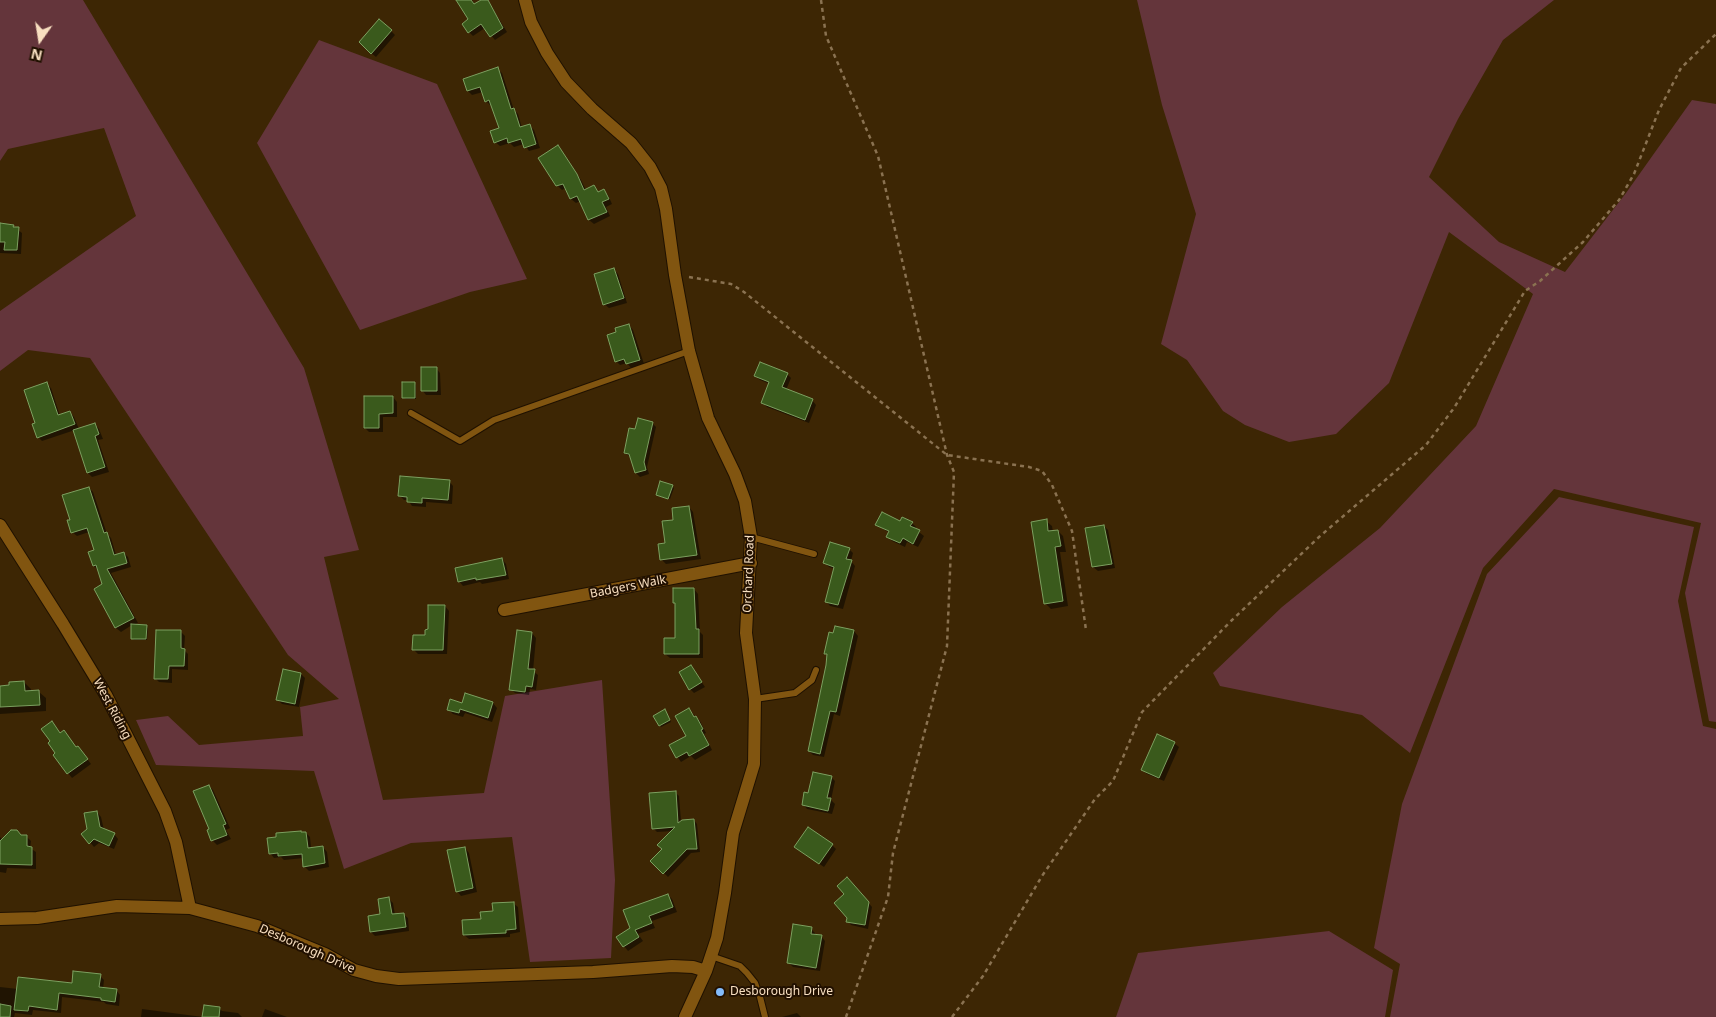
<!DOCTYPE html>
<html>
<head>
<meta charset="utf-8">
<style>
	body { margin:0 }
	#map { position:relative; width:1716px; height:1017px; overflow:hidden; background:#3d2604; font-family:"Noto Sans",sans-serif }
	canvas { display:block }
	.north { position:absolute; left:15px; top:15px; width:50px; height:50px; -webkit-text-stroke:4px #211000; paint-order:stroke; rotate:193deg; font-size:14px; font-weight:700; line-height:20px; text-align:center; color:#f8dfc0 }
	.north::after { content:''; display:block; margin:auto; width:18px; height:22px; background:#f8dfc0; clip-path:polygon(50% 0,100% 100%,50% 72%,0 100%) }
</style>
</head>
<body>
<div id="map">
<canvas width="1716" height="1017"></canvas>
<div class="north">N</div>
</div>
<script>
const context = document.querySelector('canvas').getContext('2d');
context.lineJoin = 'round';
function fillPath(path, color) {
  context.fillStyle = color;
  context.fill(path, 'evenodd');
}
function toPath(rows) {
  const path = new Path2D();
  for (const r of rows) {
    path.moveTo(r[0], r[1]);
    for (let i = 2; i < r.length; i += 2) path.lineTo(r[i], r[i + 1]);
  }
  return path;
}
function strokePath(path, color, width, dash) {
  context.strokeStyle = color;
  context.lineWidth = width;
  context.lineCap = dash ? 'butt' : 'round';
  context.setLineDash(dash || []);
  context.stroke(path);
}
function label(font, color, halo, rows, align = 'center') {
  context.font = font + ' "Noto Sans",sans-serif';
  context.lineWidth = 4;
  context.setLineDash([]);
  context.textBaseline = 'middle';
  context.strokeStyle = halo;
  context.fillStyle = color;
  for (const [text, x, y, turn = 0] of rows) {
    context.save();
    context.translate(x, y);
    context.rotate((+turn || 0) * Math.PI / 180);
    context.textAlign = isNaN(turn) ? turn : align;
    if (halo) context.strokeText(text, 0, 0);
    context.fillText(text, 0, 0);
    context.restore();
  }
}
const green = toPath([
	[0,0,83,0,304,368,359,550,324,557,383,800,484,793,505,696,602,680,615,880,611,958,530,962,512,837,411,843,344,869,314,771,156,765,136,720,168,716,199,745,303,736,300,707,339,699,288,655,90,358,28,350,0,371,0,311,136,216,104,128,8,149,0,161],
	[1137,0,1554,0,1503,40,1458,119,1429,177,1499,242,1565,272,1626,193,1692,100,1716,104,1716,722,1709,721,1685,593,1701,523,1554,489,1483,568,1410,753,1362,715,1220,686,1213,673,1282,607,1380,528,1476,426,1533,294,1449,232,1389,383,1336,434,1289,442,1245,425,1223,411,1187,360,1161,344,1196,214,1162,105],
	[319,40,437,84,527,279,470,292,360,330,257,143],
	[1559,497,1694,527,1678,601,1703,726,1716,729,1716,1017,1390,1017,1400,964,1374,948,1402,804,1487,574],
	[1329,931,1393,970,1385,1017,1116,1017,1138,953]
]);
const shadow = toPath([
	[457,0,472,0,475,5,483,0,487,0,507,32,495,40,485,28,473,36,469,32,470,20],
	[391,31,395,35,376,57,364,47],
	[497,69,502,73,514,110,518,114,522,128,530,126,534,130,540,148,529,151,524,144,514,147,510,143,500,146,495,142,500,129,492,105,490,105,486,101,483,92,472,95,468,91],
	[557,146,581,180,586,190,594,187,599,193,604,191,608,195,612,204,606,207,610,216,594,224,589,220,580,201,576,203,571,199,566,188,562,190,557,185],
	[0,225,13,226,22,233,21,254,0,253],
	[614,270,618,274,627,303,609,308,604,304],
	[629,325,633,330,644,364,631,368,627,363,620,365,616,361,618,333],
	[436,368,440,373,441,395,426,395,422,390],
	[787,374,791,378,786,390,812,400,816,405,809,423,767,407,762,402,770,384,760,380,755,376],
	[414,383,416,385,416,399,406,399,404,398],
	[46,384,51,388,60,416,70,412,74,417,79,429,95,424,99,429,103,439,98,440,109,472,92,477,88,473,75,430,42,441,38,437,36,424],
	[393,397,397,402,397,417,383,417,383,432,369,432,365,428],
	[652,423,656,427,647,467,649,474,640,477,636,473,631,457,625,453,636,431],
	[449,481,453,486,452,504,426,502,426,507,412,506,408,500,404,500,400,496],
	[672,486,674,488,670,499,659,496],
	[89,488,93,492,107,534,111,538,116,555,124,553,128,557,131,567,111,573,138,623,133,625,146,626,148,628,147,640,134,640,132,638,132,625,121,632,116,628,95,589,104,585,98,570,94,566,96,551,89,532,77,536,72,532,71,520],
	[689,507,693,512,701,559,666,564,661,559,675,521],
	[1046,521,1052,526,1053,532,1058,531,1063,536,1066,552,1060,552,1068,606,1051,609,1045,603],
	[901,522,912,523,916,527,915,529,924,536,918,547,907,542,905,547,892,541,888,536,890,533,877,525],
	[1104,526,1108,530,1115,568,1098,571,1093,567],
	[849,549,853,553,851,561,855,566,843,609,830,606,826,601,835,569,829,567,825,563],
	[502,559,506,564,509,579,482,584,480,582,463,586,459,581],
	[694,589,698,594,700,632,703,635,703,658,670,658,665,654,676,640,676,604,674,602],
	[445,606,449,611,447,654,418,654,414,650,426,637],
	[836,627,854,631,858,636,840,716,834,714,824,757,813,755,809,751,828,656,826,653],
	[181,632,185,636,184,650,188,654,188,670,172,669,172,683,159,682,155,678],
	[518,632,532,633,536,638,533,671,538,675,536,690,530,689,529,695,515,693,511,689],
	[691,666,705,687,694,693,690,689],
	[301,674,305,678,299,707,282,704,278,700],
	[24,682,31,689,31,692,39,692,46,698,46,711,0,714,0,694],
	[493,703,497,708,492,722,465,713,463,717,453,714,448,709,462,704],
	[689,710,700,721,706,733,704,734,712,750,695,760,691,756,681,762,670,746,688,736],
	[666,713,671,722,661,727,660,725],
	[52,723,61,734,82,752,91,764,72,778,54,755,57,753,52,741],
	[1174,743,1179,747,1164,781,1147,774,1142,769],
	[831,777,835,781,831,800,835,804,832,814,807,809,803,804,809,795],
	[209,786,213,790,230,828,226,830,231,839,217,845,213,841,208,831,211,829],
	[675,792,679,796,681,821,694,820,697,824,700,852,691,853,668,877,652,861,663,849,673,831,657,832,653,828],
	[97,812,101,817,104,830,114,834,118,839,114,849,99,843,94,847,83,834,88,830],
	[306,833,310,837,311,848,323,847,327,852,329,867,309,871,305,867,304,858,284,860,281,857,274,858,270,853],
	[21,836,26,836,31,841,30,848,36,852,36,869,7,868,6,873,0,872,0,837,3,840],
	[832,845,836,849,824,867,800,851],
	[465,848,469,853,477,892,461,896,457,891],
	[850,882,872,907,868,929,851,925,848,921,846,894],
	[668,895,672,899,677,912,652,921,655,928,638,934,643,941,628,951,624,946,631,928],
	[389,899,393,903,395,915,403,914,408,918,409,931,375,936,371,932],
	[513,903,518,907,520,932,510,934,510,937,469,939,464,935,482,920],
	[811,929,815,933,815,936,821,936,825,941,820,971,793,967,789,963],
	[100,976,104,980,103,989,116,990,120,995,119,1006,106,1004,104,1002,62,997,61,1013,33,1010,32,1015,15,1013,14,1017,0,1017,0,987,18,989,73,985],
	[219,1008,222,1011,238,1013,242,1017,141,1017,142,1009,203,1017],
	[265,1009,287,1017,262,1017],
	[797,1013,801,1017,782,1017]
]);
const building = toPath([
	[456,0,471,0,474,4,481,0,488,0,503,28,490,37,481,24,468,33,462,24,468,19,456,0],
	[379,19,392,30,371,54,359,42,379,19],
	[498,67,511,109,514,108,520,127,530,124,536,144,524,148,521,139,508,143,507,138,494,143,490,131,499,128,489,100,485,102,480,87,467,91,463,79,498,67],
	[558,145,577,174,584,190,594,185,598,192,604,189,609,199,602,202,607,212,588,220,577,196,570,199,563,184,556,186,538,158,558,145],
	[0,223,14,225,13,227,19,227,17,250,4,250,5,242,0,242,0,223],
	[614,268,624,298,603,305,594,274,614,268],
	[629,324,640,360,626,364,624,359,615,362,607,335,616,332,615,328,629,324],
	[760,362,788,373,782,387,813,399,805,420,761,403,769,382,754,376,760,362],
	[421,367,437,367,437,391,421,391,421,367],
	[47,382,58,415,70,411,75,424,37,438,32,424,35,423,24,390,47,382],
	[402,382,415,382,415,398,402,398,402,382],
	[364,396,393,396,393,413,379,414,379,428,364,428,364,396],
	[638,418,653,422,644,462,646,470,635,473,629,454,624,453,629,428,635,429,638,418],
	[95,423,99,434,95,436,105,467,87,473,73,430,95,423],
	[400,476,450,480,448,500,422,498,422,503,407,502,407,497,398,496,400,476],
	[660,481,673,485,668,499,656,495,660,481],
	[89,487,104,533,107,532,114,555,124,552,127,563,107,569,134,618,115,628,94,589,102,584,96,565,93,566,88,552,94,550,87,528,71,533,67,520,70,520,62,495,89,487],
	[689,506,697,555,660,560,658,544,665,543,662,521,673,520,672,508,689,506],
	[882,512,900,521,902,517,913,522,910,526,920,530,913,544,903,538,900,543,886,537,889,531,875,525,882,512],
	[1047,519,1048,531,1058,530,1061,546,1055,547,1063,601,1044,604,1031,522,1047,519],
	[1104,525,1112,564,1092,567,1085,528,1104,525],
	[830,542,850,548,846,559,852,560,838,605,825,602,834,567,823,563,830,542],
	[502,558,506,575,476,580,476,578,458,582,455,568,502,558],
	[673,588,694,588,696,629,699,629,699,654,664,654,664,638,675,638,675,603,673,603,673,588],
	[428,605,445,605,443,650,412,650,413,635,425,635,425,630,428,629,428,605],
	[131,624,147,625,146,639,131,639,131,624],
	[835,626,854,630,836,712,830,711,820,754,808,751,826,665,827,654,824,654,829,632,833,633,835,626],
	[156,630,181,630,181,648,185,649,184,666,169,666,168,679,154,679,156,630],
	[517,630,532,632,528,669,535,669,532,687,526,686,525,692,509,690,517,630],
	[691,665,702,682,689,690,679,672,691,665],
	[283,669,301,673,295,704,276,700,283,669],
	[24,681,25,691,39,690,40,705,0,707,0,686,9,685,9,682,24,681],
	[465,693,493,702,488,718,460,709,459,713,447,710,450,699,462,703,465,693],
	[689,708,694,717,696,716,703,729,701,730,709,745,689,756,687,752,676,758,669,745,686,736,675,716,689,708],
	[665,709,670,720,659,726,653,716,665,709],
	[52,721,60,733,64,730,76,747,78,746,88,759,67,774,53,755,55,753,48,743,50,741,41,729,52,721],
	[1157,734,1175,742,1159,778,1141,770,1157,734],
	[813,772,832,776,827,798,831,798,828,811,802,805,804,792,808,793,813,772],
	[209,785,226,824,223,825,227,835,211,841,207,830,209,829,193,791,209,785],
	[676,791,678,823,682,820,694,819,697,849,687,849,663,874,650,861,662,849,657,845,675,827,652,829,649,793,676,791],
	[97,811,100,827,115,833,109,846,94,839,89,844,81,834,87,829,84,813,97,811],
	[808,827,833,844,819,864,794,847,808,827],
	[11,830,17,830,21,835,27,835,27,846,32,847,32,865,0,864,0,841,11,830],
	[301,831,301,832,306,832,308,848,323,846,325,863,303,867,302,854,278,856,278,853,269,854,267,838,276,837,276,833,301,831],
	[465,847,473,888,456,892,447,850,465,847],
	[847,877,869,902,865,925,846,922,847,918,834,903,844,894,837,886,847,877],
	[668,894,673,907,649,916,652,923,635,930,639,937,623,947,616,937,630,928,623,910,668,894],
	[389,897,392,914,404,913,406,927,370,932,368,916,380,914,378,899,389,897],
	[514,902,516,929,506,930,506,933,463,935,462,920,481,919,480,912,493,911,492,903,514,902],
	[793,924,812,927,811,934,822,935,816,968,787,963,793,924],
	[73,971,101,974,99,987,117,989,115,1002,101,1000,101,998,59,993,57,1010,29,1006,28,1011,14,1010,18,977,72,983,73,971],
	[0,1004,11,1006,10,1017,0,1017,0,1004],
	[204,1005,220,1007,219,1017,202,1017,204,1005]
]);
const path = toPath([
	[821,0,826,36,878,156,947,455,954,472,947,646,893,853,888,897,846,1017],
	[689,277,731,284,744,292,947,455,1029,467,1042,471,1052,485,1072,531,1086,630],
	[952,1017,983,976,1042,876,1095,799,1113,781,1142,712,1231,621,1319,537,1426,445,1454,408,1525,291,1540,281,1583,242,1619,200,1634,174,1659,110,1681,68,1716,34]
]);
const service = toPath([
	[411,413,460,441,494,420,689,351],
	[751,537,814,554],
	[755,699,795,693,812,680,816,670],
	[711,956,740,966,747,973,755,983,760,997,765,1017]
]);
const minor = toPath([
	[525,0,531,22,547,53,566,82,592,109,631,143,650,167,661,188,666,209,675,275,689,351,708,418,735,474,745,501,751,537,746,633,755,699,754,764,733,833,725,893,717,938,706,971,685,1017],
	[0,525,63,624,106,695,165,811,176,842,190,908],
	[504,610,751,563],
	[0,919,37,918,117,906,190,908,257,926,325,954,354,970,376,976,399,979,593,972,672,966,693,967,706,971]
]);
const markers = [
	[720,992,5,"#84bcfb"]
];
const streetNames = [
	["Orchard Road",749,574,-88],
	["Badgers Walk",628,587,-11],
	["West Riding",112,709,62],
	["Desborough Drive",307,949,24]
];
const poiNames = [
	["Desborough Drive",730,992]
];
fillPath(green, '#64353b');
fillPath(shadow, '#0007');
fillPath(building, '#3a5a1c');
strokePath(building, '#7ca060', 1);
strokePath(service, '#1f1101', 8);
strokePath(minor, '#1f1101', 14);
strokePath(path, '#8a7251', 2.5, [4, 4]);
strokePath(service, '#815510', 6);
strokePath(minor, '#815510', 12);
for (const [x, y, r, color] of markers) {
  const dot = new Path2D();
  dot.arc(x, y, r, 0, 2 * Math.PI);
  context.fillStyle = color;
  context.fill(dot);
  strokePath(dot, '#211000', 2);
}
label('12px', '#f8dfc0', '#211000', streetNames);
label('12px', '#f8dfc0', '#211000', poiNames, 'left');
</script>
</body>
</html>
